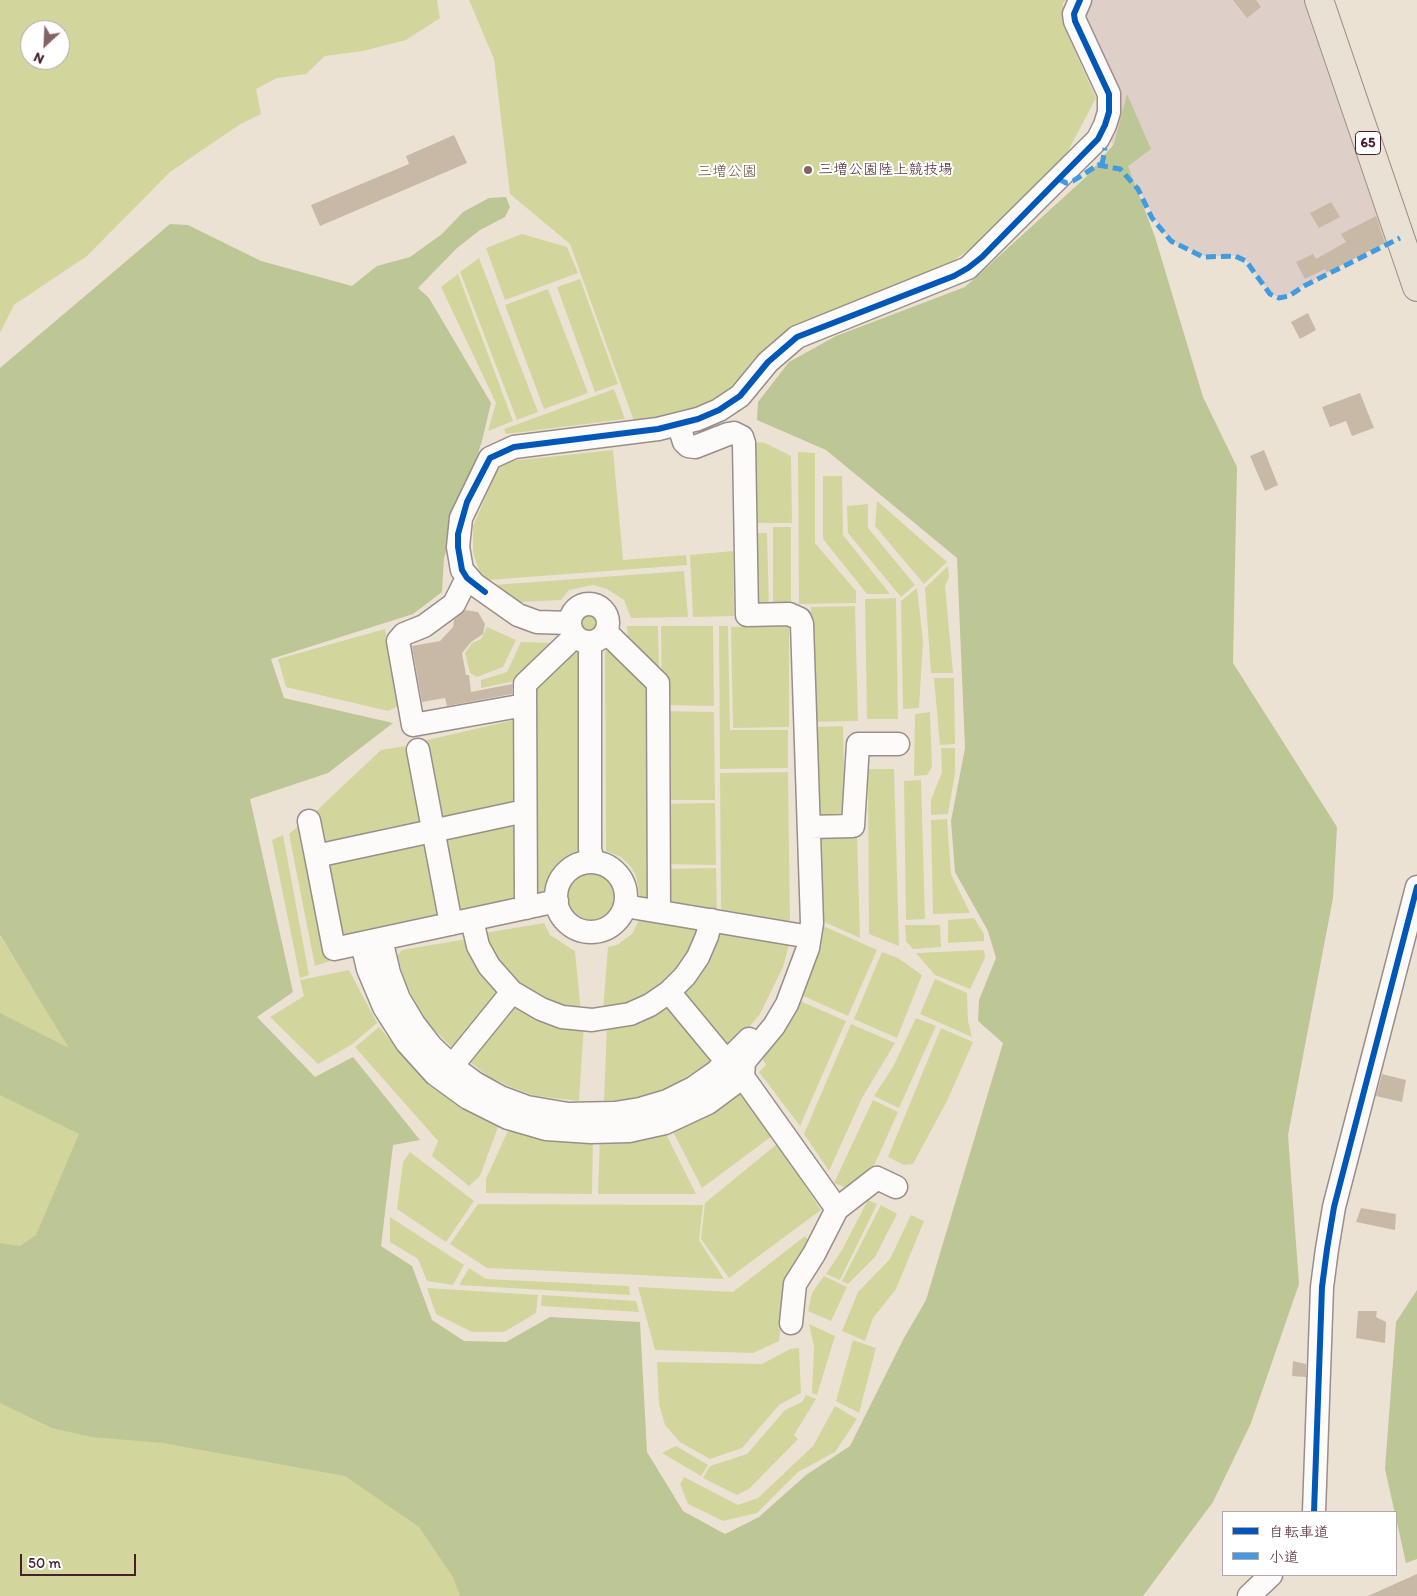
<!DOCTYPE html>
<html>
<head>
<meta charset="utf-8">
<style>
	body { margin:0 }
	#map { position:relative; width:1417px; height:1596px; overflow:hidden; background:#ece2d4; font-family:Itim,"Klee One",sans-serif }
	canvas { display:block }
	.legend { position:absolute; left:1222px; top:1511px; width:175px; height:65px; box-sizing:border-box; background:#fff; border:1px solid #b7a5aa; margin:0; padding:6px 9px; list-style:none; font-size:15px; color:#4a1f2b }
	.legend li { display:flex; align-items:center; gap:10px; height:25px }
	.legend b { width:25px; border:1px solid #b7a5aa }
	.north { position:absolute; left:20px; top:20px; width:50px; height:50px; box-sizing:border-box; background:#fff; border:1px solid #b7a5aa; border-radius:50%; rotate:205deg; font-size:14px; font-weight:700; line-height:20px; text-align:center; color:#4a1f2b }
	.north::after { content:''; display:block; margin:auto; width:18px; height:22px; background:#836366; clip-path:polygon(50% 0,100% 100%,50% 72%,0 100%) }
	.scale { position:absolute; left:20px; top:1554px; width:116px; height:22px; box-sizing:border-box; border:2px solid #4a1f2b; border-top:0; padding-left:6px; font-size:15px; line-height:18px; white-space:nowrap; color:#4a1f2b; -webkit-text-stroke:4px #fff; paint-order:stroke }
</style>
</head>
<body>
<div id="map">
<canvas width="1417" height="1596"></canvas>
<ul class="legend">
<li><b style="height:6px;background:#0057b8"></b>自転車道</li>
<li><b style="height:6px;background:#409be1"></b>小道</li>
</ul>
<div class="north">N</div>
<div class="scale">50 m</div>
</div>
<script>
const context = document.querySelector('canvas').getContext('2d');
context.lineJoin = 'round';
function fillPath(path, color) {
  context.fillStyle = color;
  context.fill(path, 'evenodd');
}
function toPath(rows) {
  const path = new Path2D();
  for (const r of rows) {
    if (r.length === 3) {
      path.moveTo(r[0] + r[2], r[1]);
      path.arc(r[0], r[1], r[2], 0, 2 * Math.PI);
      continue;
    }
    path.moveTo(r[0], r[1]);
    for (let i = 2; i < r.length; i += 2) path.lineTo(r[i], r[i + 1]);
  }
  return path;
}
function strokePath(path, color, width, dash) {
  context.strokeStyle = color;
  context.lineWidth = width;
  context.lineCap = dash ? 'butt' : 'round';
  context.setLineDash(dash || []);
  context.stroke(path);
}
function label(font, color, halo, rows, align = 'center') {
  context.font = font + ' Itim,"Klee One",sans-serif';
  context.lineWidth = 4;
  context.setLineDash([]);
  context.textBaseline = 'middle';
  context.strokeStyle = halo;
  context.fillStyle = color;
  for (const [text, x, y, turn = 0] of rows) {
    context.save();
    context.translate(x, y);
    context.rotate((+turn || 0) * Math.PI / 180);
    context.textAlign = isNaN(turn) ? turn : align;
    if (halo) context.strokeText(text, 0, 0);
    context.fillText(text, 0, 0);
    context.restore();
  }
}
const industrial = toPath([
	[1088,0,1307,0,1390,240,1281,298,1271,294,1245,259,1236,256,1204,256,1176,244,1161,229,1108,136,1082,19]
]);
const green = toPath([
	[0,0,437,0,440,18,406,40,363,51,325,56,306,74,277,78,256,89,261,114,239,125,170,172,87,256,14,305,0,333],
	[30,30,60,30,60,60,30,60],
	[469,0,1066,0,1063,3,1063,24,1096,98,1067,153,987,238,947,265,822,315,728,394,669,421,634,421,570,244,510,194,494,59],
	[522,234,567,247,578,273,505,300,486,248],
	[479,258,538,412,517,420,460,272],
	[458,274,513,421,488,431,496,403,441,287],
	[580,279,618,384,595,392,557,287],
	[548,289,588,393,544,409,505,305],
	[614,389,625,419,506,434,504,429],
	[755,442,765,443,791,456,792,523,756,523],
	[613,450,623,560,686,555,687,565,488,580,479,571,473,552,473,526,498,468,510,461],
	[798,452,815,453,815,543,856,591,856,603,799,604],
	[823,476,842,476,843,535,890,594,867,594,823,539],
	[877,501,947,562,924,584,875,526],
	[868,504,868,528,915,585,901,597,848,533,847,506],
	[773,527,791,527,791,607,773,608],
	[749,533,767,533,769,608,751,608],
	[733,551,734,616,693,617,690,555],
	[948,566,949,577,945,586,953,673,931,673,925,588],
	[684,571,688,617,631,618,624,600,607,589,593,585,569,590,561,600,519,602,494,585],
	[917,588,923,641,919,708,903,709,901,601],
	[896,598,898,719,867,719,865,599],
	[855,606,858,721,814,722,811,607],
	[591,609,601,615,603,621,603,626,596,635,580,633,577,617,585,610],
	[627,626,658,626,659,673,629,650],
	[661,626,713,626,714,706,662,705],
	[719,626,728,626,730,730,788,730,788,768,720,769],
	[789,626,789,727,733,728,731,627],
	[487,627,516,640,503,667,477,677,470,673,465,653,472,643,481,639],
	[385,629,401,705,388,711,286,687,278,659],
	[521,642,550,643,550,652,520,680,481,688,481,680,507,672],
	[578,646,582,651,582,853,571,854,561,861,552,871,543,899,531,899,531,687],
	[605,651,614,651,654,686,655,899,640,897,636,876,631,867,621,857,606,851],
	[934,678,954,678,955,744,940,745],
	[662,711,714,712,715,800,664,800],
	[930,712,932,767,927,775,914,776,915,714],
	[514,720,515,805,438,824,423,741],
	[843,726,845,818,815,818,814,727],
	[406,746,423,826,320,850,312,815,381,750],
	[941,748,955,748,955,773,948,814,931,815,931,800,942,772],
	[868,769,894,769,899,946,869,934],
	[788,772,790,924,721,911,720,773],
	[921,780,925,919,906,920,904,781],
	[715,803,716,865,663,864,663,804],
	[947,819,951,874,970,913,933,914,931,820],
	[516,822,517,900,457,915,442,837],
	[302,823,330,961,315,966,289,834],
	[283,835,309,975,300,978,272,840],
	[820,836,857,836,860,938,820,920],
	[426,840,442,919,340,944,322,860],
	[591,897,30],
	[716,868,717,911,664,901,663,869],
	[640,918,704,928,693,955,650,1000,603,1012,608,947,617,945,632,934],
	[974,918,984,934,984,941,948,943,948,920],
	[544,923,550,935,575,951,581,1013,517,987,479,934],
	[819,924,877,950,848,1016,799,994],
	[905,925,940,925,941,947,913,949,906,941],
	[714,930,790,941,783,967,760,1014,745,1032,725,1050,677,994],
	[0,936,37,995,573,1596,0,1596],
	[467,939,504,995,457,1052,429,1025,418,1007,407,986,397,956,402,950],
	[984,950,985,958,970,989,935,975,916,953],
	[882,952,898,958,922,975,897,1038,854,1019],
	[349,970,377,1023,351,1045,318,1064,270,1017,304,996,300,980],
	[935,979,967,993,968,1021,972,1037,920,1014],
	[669,999,715,1059,663,1091,633,1099,604,1102,607,1024],
	[513,1000,584,1024,579,1101,536,1096,513,1088,489,1077,465,1058],
	[798,1000,846,1021,800,1126,759,1072,766,1065,760,1055],
	[916,1018,936,1026,899,1108,874,1096,893,1067],
	[851,1024,895,1043,862,1098,829,1171,804,1134],
	[379,1027,408,1061,501,1119,480,1176,469,1186,432,1156,438,1141,355,1047],
	[941,1028,973,1042,947,1101,913,1164,904,1165,888,1157],
	[742,1084,776,1133,702,1188,670,1126],
	[873,1100,898,1112,872,1170,851,1190,834,1183],
	[511,1124,593,1136,592,1194,486,1193,486,1179],
	[663,1128,696,1194,598,1194,600,1136],
	[777,1144,821,1210,729,1278,701,1239,705,1203],
	[410,1152,474,1201,446,1242,397,1209,403,1162],
	[868,1200,877,1204,840,1280,826,1274,842,1250],
	[478,1204,703,1205,699,1240,724,1279,487,1268,450,1244],
	[881,1205,897,1214,875,1257,848,1284,842,1281],
	[911,1215,924,1221,896,1289,873,1318,865,1341,842,1331,858,1292,890,1259],
	[390,1217,464,1265,453,1285,427,1281,418,1259,390,1242],
	[805,1236,812,1246,787,1280,779,1341,753,1353,655,1350,638,1287,733,1292],
	[469,1268,486,1279,629,1286,630,1295,459,1285],
	[824,1276,847,1287,831,1321,808,1311,812,1293],
	[427,1288,538,1295,536,1313,504,1332,472,1332,436,1314],
	[542,1295,636,1301,639,1312,541,1306],
	[809,1324,835,1336,817,1395,812,1393,814,1346],
	[853,1340,876,1348,859,1413,836,1401],
	[799,1348,801,1393,779,1405,742,1448,710,1459,680,1442,665,1425,659,1404,657,1362,762,1364,790,1349],
	[806,1395,816,1399,794,1435,798,1439,749,1489,737,1495,703,1478,710,1466,747,1454,785,1410,802,1402],
	[835,1406,857,1419,835,1452,798,1472,757,1513,723,1521,688,1504,680,1484,684,1477,738,1505,758,1498,813,1446],
	[676,1446,708,1465,701,1476,662,1453]
]);
const forest = toPath([
	[1127,94,1151,149,1128,166,1155,237,1203,397,1237,467,1233,663,1337,827,1333,898,1288,1135,1299,1284,1251,1423,1213,1502,1143,1596,460,1596,453,1577,419,1527,345,1476,163,1443,91,1437,52,1428,0,1403,0,1243,20,1246,36,1235,79,1134,0,1095,0,1013,69,1048,0,935,0,368,170,224,188,225,261,261,352,286,377,266,410,257,442,234,463,212,489,198,506,197,510,207,505,217,480,230,457,248,418,288,429,298,491,403,482,441,444,558,442,592,413,614,271,659,284,698,393,723,328,773,250,799,293,992,257,1017,315,1077,353,1057,420,1140,393,1145,381,1246,412,1266,432,1320,464,1341,506,1342,550,1317,640,1322,647,1452,683,1511,725,1534,759,1517,806,1475,850,1446,904,1338,926,1300,1003,1043,978,1021,979,1000,996,958,988,931,955,872,951,821,965,748,957,558,826,450,757,420,758,402,789,362,836,336,965,287,1086,177,1114,144],
	[1417,1290,1417,1559,1406,1563,1385,1469,1396,1322]
]);
const building = toPath([
	[1233,0,1256,0,1261,7,1247,18],
	[454,135,467,163,320,226,311,205,409,164,406,156],
	[1331,202,1340,217,1319,228,1310,213],
	[1376,216,1385,243,1327,272,1325,269,1305,279,1296,262,1313,254,1316,259,1346,242,1341,234],
	[1308,313,1316,330,1300,339,1291,322],
	[1360,393,1374,428,1352,436,1346,421,1330,427,1322,407],
	[1264,450,1278,485,1265,491,1250,456],
	[465,610,478,612,485,624,483,634,471,642,462,653,466,675,469,675,471,692,512,684,512,694,447,706,445,698,422,702,412,646,440,641,453,627,454,620],
	[1382,1074,1406,1080,1402,1102,1376,1096],
	[1361,1208,1396,1214,1395,1230,1356,1222],
	[1358,1311,1377,1311,1376,1317,1386,1322,1385,1343,1356,1338],
	[1293,1361,1306,1364,1306,1377,1292,1376],
	[1417,1574,1417,1596,1368,1596]
]);
const minor = toPath([
	[679,426,684,442,688,446,695,447,728,434,734,433,742,437,744,443,747,615,789,614,800,619,802,624,812,923,808,948,787,1004,774,1026,744,1062,743,1077,837,1209,814,1254,795,1284,791,1323],
	[467,578,454,604,424,626,404,634,398,641,413,725,525,705],
	[589,623,19],
	[570,623,537,622,518,615,474,584,462,570,458,547,461,518,490,458,514,447,658,429,698,419,719,410,740,396,768,362,797,337,968,268,1098,139,1105,125,1109,112,1109,94,1075,21,1074,14,1080,0],
	[606,632,658,683,659,911],
	[590,643,590,849,593,862],
	[418,750,451,924],
	[525,811,316,856,334,949,557,901],
	[309,821,316,856],
	[809,827,853,826,858,744,898,744],
	[591,897,35],
	[625,906,798,935],
	[526,908,525,684,575,636],
	[472,920,478,946,489,966,512,992,541,1009,562,1017,592,1020,630,1014,650,1005,669,992,685,976,698,957,707,936,711,920],
	[381,939,389,973,399,999,414,1024,431,1046,452,1066,475,1083,500,1097,527,1107,568,1114,615,1113,640,1109,667,1101,693,1088,716,1072,749,1039],
	[362,943,368,969,384,1007,407,1043,435,1074,468,1098,508,1118,546,1129,591,1132,629,1131,665,1123,708,1103,743,1077],
	[669,992,727,1062],
	[452,1066,512,992],
	[837,1209,877,1178,896,1187],
	[1314,1512,1322,1287,1327,1249,1334,1207,1417,887],
	[1249,1596,1271,1575]
]);
const major = toPath([
	[1319,0,1417,287]
]);
const quiet = toPath([
	[1102,165,1105,148],
	[1059,179,1066,183,1073,181,1098,165,1120,169,1138,189,1152,218,1171,241,1203,257,1235,256,1246,261,1270,294,1279,298,1289,296,1304,286,1400,238]
]);
const cycleway = toPath([
	[485,592,467,578,462,570,458,547,458,534,467,502,490,458,514,447,658,429,698,419,719,410,740,396,768,362,797,337,954,276,968,268,982,257,1098,139,1105,125,1109,112,1109,94,1075,21,1074,14,1080,0],
	[1314,1512,1322,1287,1327,1249,1334,1207,1417,887]
]);
const markers = [
	[808,170,5,"#836366"]
];
const shields = [
	[1368,143,25]
];
const shieldNames = [
	["65",1368,143]
];
const poiNames = [
	["三増公園陸上競技場",818,170]
];
const parkNames = [
	["三増公園",727,172]
];
fillPath(industrial, '#decfc9');
fillPath(green, '#d2d69d');
fillPath(forest, '#bdc695');
fillPath(building, '#c8b9a6');
strokePath(minor, '#9a8e89', 25);
strokePath(major, '#9a8e89', 30);
strokePath(minor, '#fcfbf9', 22);
strokePath(major, '#e8e1d4', 28);
strokePath(quiet, '#409be1', 5, [10, 5]);
strokePath(cycleway, '#0057b8', 6);
for (const [x, y, r, color] of markers) {
  const dot = new Path2D();
  dot.arc(x, y, r, 0, 2 * Math.PI);
  context.fillStyle = color;
  context.fill(dot);
  strokePath(dot, '#fff', 2);
}
for (const [x, y, w] of shields) {
  const box = new Path2D();
  box.roundRect(x - w / 2, y - 11.5, w, 23, 4);
  context.fillStyle = '#fff';
  context.fill(box);
  strokePath(box, '#4a1f2b', 1);
}
label('bold 14px', '#4a1f2b', null, shieldNames);
label('15px', '#4a1f2b', '#fff', poiNames, 'left');
label('15px', '#6c5340', '#fff', parkNames);
</script>
</body>
</html>
